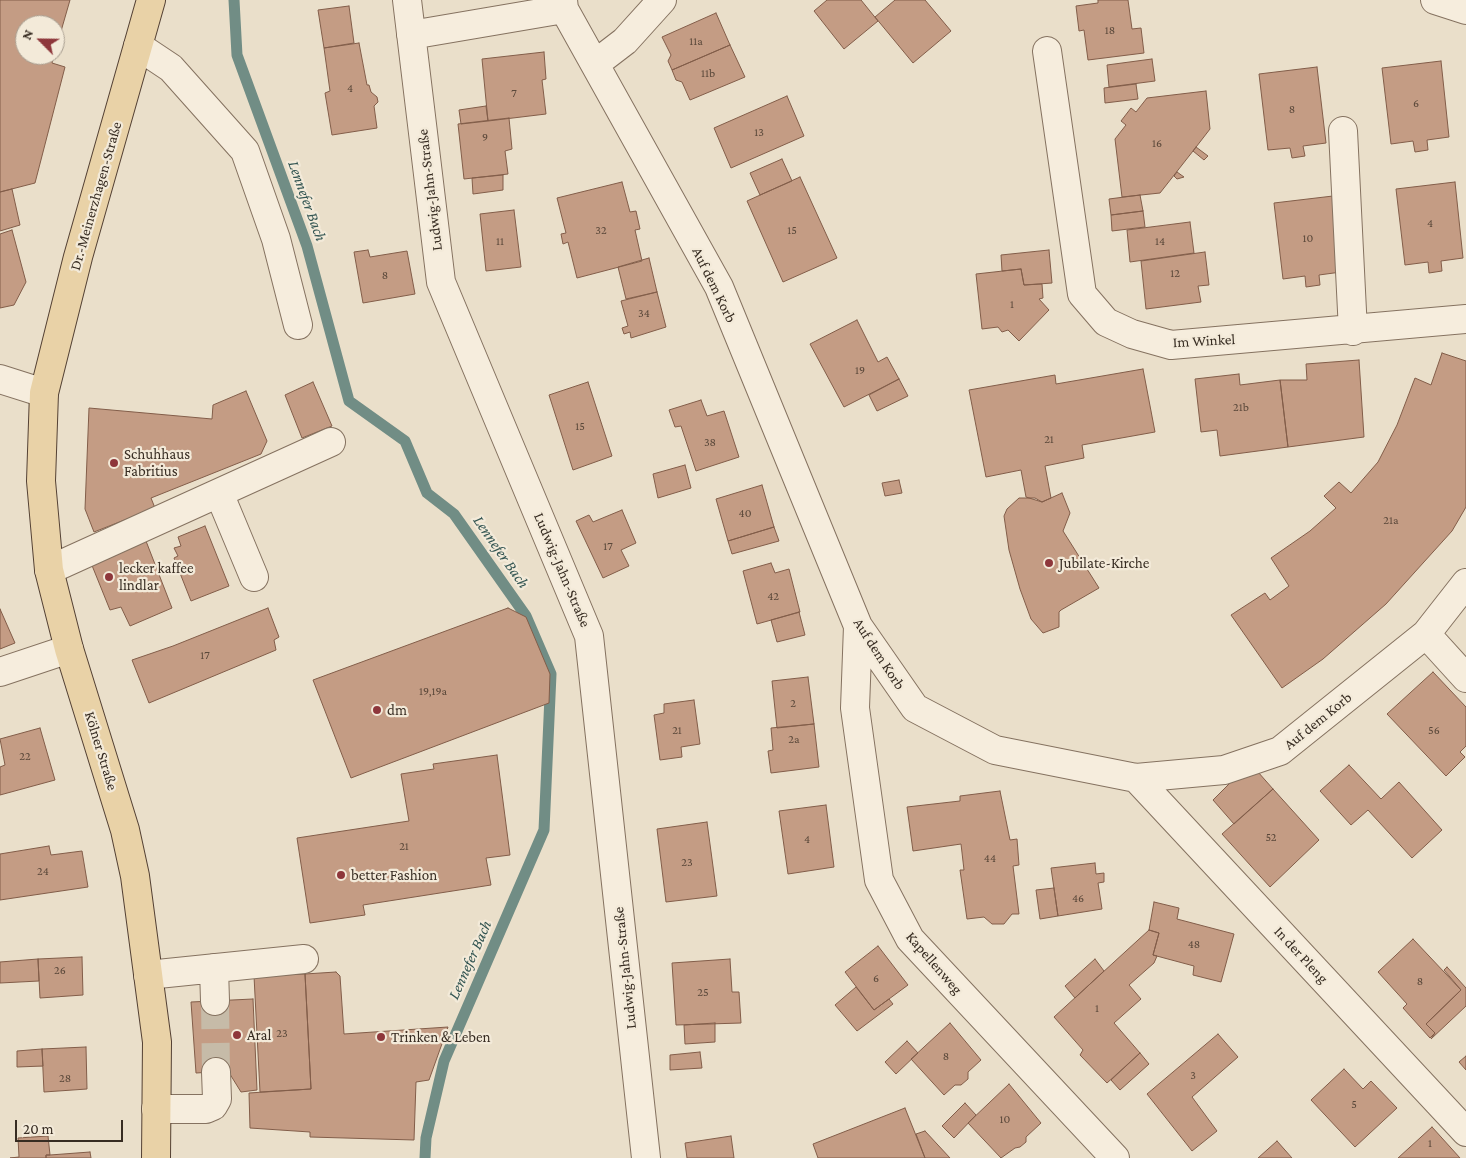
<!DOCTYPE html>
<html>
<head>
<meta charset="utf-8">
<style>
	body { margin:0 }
	#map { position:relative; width:1466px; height:1158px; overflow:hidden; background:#eadfca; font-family:"Crimson Pro",serif }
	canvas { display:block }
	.north { position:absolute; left:15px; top:15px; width:50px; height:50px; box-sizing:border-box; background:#f3ead9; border:1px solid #a89e90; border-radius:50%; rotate:293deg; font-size:14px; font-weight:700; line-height:20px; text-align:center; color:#372c22 }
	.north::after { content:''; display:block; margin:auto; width:18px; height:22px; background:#8e373b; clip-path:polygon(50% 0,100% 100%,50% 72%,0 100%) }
	.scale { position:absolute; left:15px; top:1120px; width:108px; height:22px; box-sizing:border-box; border:2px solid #372c22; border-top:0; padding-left:6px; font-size:15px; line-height:18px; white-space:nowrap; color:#372c22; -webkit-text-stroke:4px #f3ead9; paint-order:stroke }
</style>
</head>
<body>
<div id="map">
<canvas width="1466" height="1158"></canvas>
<div class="north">N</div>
<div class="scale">20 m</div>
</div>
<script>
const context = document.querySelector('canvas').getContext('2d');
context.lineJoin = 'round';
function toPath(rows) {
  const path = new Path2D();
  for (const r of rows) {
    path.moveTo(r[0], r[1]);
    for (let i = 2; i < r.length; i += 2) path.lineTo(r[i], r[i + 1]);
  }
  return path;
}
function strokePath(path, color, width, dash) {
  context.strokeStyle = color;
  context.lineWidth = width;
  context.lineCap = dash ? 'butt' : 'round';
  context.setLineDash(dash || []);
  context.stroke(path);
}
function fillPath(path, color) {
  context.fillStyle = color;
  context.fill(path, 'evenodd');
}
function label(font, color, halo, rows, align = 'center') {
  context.font = font + ' "Crimson Pro",serif';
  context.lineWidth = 4.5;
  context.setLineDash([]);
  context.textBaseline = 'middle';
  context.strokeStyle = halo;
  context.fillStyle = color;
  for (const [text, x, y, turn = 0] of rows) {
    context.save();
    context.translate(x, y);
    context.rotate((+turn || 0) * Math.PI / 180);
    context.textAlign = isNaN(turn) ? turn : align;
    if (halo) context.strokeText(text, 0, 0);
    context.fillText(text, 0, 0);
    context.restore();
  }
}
const stream = toPath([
	[234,0,237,55,307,246,349,401,405,441,427,493,454,514,526,616,551,674,544,830,444,1061,426,1138,425,1158]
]);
const building = toPath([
	[0,0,70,0,55,52,55,25,25,25,25,55,54,55,52,63,65,67,35,183,0,192,0,0],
	[827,0,861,0,878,21,844,49,814,11,827,0],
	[895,0,925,0,951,31,913,63,875,17,895,0],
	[1098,0,1128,0,1132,29,1141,28,1144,53,1088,60,1084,30,1079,31,1076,6,1098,3,1098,0],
	[349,6,354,43,324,48,318,10,349,6],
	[716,13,730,45,672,70,668,61,671,55,662,37,716,13],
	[359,43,367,85,369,85,371,92,377,97,378,102,374,106,377,128,332,135,325,93,330,91,324,48,359,43],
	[730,45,745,77,690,100,682,82,676,80,672,70,730,45],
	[544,52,546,79,542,80,546,114,488,121,482,59,544,52],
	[1152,59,1155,81,1109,87,1107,65,1152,59],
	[1441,61,1449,137,1427,140,1428,150,1415,152,1413,141,1391,144,1382,68,1441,61],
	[1317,67,1326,143,1303,146,1305,156,1292,158,1290,148,1268,150,1259,74,1317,67],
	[1136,84,1138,99,1105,103,1104,88,1136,84],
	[1206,91,1210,129,1193,151,1160,193,1122,197,1115,139,1126,125,1121,121,1131,108,1136,112,1147,98,1206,91],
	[787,96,804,136,731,168,714,128,787,96],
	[486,106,488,121,461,124,459,110,486,106],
	[509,118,512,149,505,151,508,174,464,179,458,124,509,118],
	[1196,147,1208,156,1204,160,1193,151,1196,147],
	[782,159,792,181,760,195,750,173,782,159],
	[1177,172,1184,177,1177,179,1174,176,1177,172],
	[503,175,503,190,473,194,472,178,503,175],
	[800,177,837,258,783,282,747,201,800,177],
	[622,182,630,212,636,211,640,229,635,230,642,261,577,278,568,242,563,244,561,234,566,233,557,198,622,182],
	[1455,182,1463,258,1441,261,1442,271,1429,273,1428,262,1405,265,1396,189,1455,182],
	[12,189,20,225,0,231,0,192,12,189],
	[1140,195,1143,211,1111,215,1109,199,1140,195],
	[1333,196,1341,272,1319,275,1320,285,1306,287,1305,276,1283,279,1274,203,1333,196],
	[514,210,521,267,486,271,480,214,514,210],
	[1143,211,1145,227,1112,231,1111,215,1143,211],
	[1190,222,1194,253,1130,262,1127,230,1190,222],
	[12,230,26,282,14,305,0,308,0,234,12,230],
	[368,250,370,257,407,251,415,294,363,303,354,252,368,250],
	[1049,250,1052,283,1024,285,1021,269,1002,271,1001,255,1049,250],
	[1205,252,1209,285,1198,286,1201,302,1146,309,1141,261,1205,252],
	[649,258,657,292,626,299,618,267,649,258],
	[1021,269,1024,285,1042,284,1043,298,1039,299,1049,310,1019,341,1008,330,1002,332,998,327,982,329,976,274,1021,269],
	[657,292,666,327,631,338,630,332,624,334,622,328,628,326,621,301,657,292],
	[857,320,878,362,887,357,899,379,844,407,810,344,857,320],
	[1442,353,1466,361,1466,507,1452,531,1386,604,1323,659,1282,688,1231,615,1265,593,1270,600,1289,586,1271,558,1310,531,1336,508,1324,496,1339,482,1351,493,1378,462,1397,425,1415,378,1431,385,1442,353],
	[1359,360,1364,437,1288,447,1280,380,1307,380,1306,364,1359,360],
	[1143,369,1155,432,1082,445,1084,458,1045,466,1051,498,1042,502,1026,497,1021,470,986,477,969,390,1055,375,1056,384,1143,369],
	[1239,374,1240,385,1280,380,1288,447,1220,456,1217,430,1201,432,1195,379,1239,374],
	[899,379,908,396,877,411,869,395,899,379],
	[313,382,332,426,302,438,285,395,313,382],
	[588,382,612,456,573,470,549,395,588,382],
	[246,391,267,441,261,454,151,498,155,508,94,532,85,509,89,408,212,419,213,405,246,391],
	[701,400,707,416,724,411,739,457,696,471,681,426,675,427,669,410,701,400],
	[685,465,691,488,658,498,653,474,685,465],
	[899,480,902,493,885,496,882,483,899,480],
	[762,485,774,527,728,541,716,499,762,485],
	[1062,493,1070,513,1063,531,1099,588,1061,610,1059,612,1059,627,1043,633,1031,619,1020,589,1009,550,1004,516,1007,509,1019,498,1035,498,1042,502,1062,493],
	[622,510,636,543,621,550,629,566,603,578,576,521,589,515,593,522,622,510],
	[205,526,229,586,191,601,174,558,178,556,174,548,181,546,178,537,205,526],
	[774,527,779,541,732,554,728,541,774,527],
	[146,541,172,608,130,626,121,607,110,610,91,563,146,541],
	[771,563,775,573,789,569,800,612,757,624,743,571,771,563],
	[268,608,279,637,274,640,276,650,149,703,132,660,173,646,268,608],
	[508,608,526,617,550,674,549,703,351,778,313,680,508,608],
	[0,609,15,643,0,649,0,609],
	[799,612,805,635,777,642,771,620,799,612],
	[1433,672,1466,707,1466,746,1460,752,1465,757,1446,776,1387,714,1433,672],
	[808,677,814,724,777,728,772,681,808,677],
	[694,700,700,744,681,747,682,757,660,760,654,715,664,713,664,704,694,700],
	[814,724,819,767,771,773,768,751,773,750,771,728,814,724],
	[40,728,55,780,0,795,0,767,5,765,0,739,40,728],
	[497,755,510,855,486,858,491,885,363,905,365,915,310,923,297,838,409,821,401,774,434,769,433,764,497,755],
	[1349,765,1381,799,1399,782,1442,830,1412,858,1368,810,1351,825,1320,791,1349,765],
	[1258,772,1273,789,1234,824,1213,800,1232,781,1258,772],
	[1273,789,1319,840,1270,887,1222,834,1273,789],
	[1000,791,1010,840,1017,839,1019,865,1013,866,1019,914,1012,914,1004,924,992,924,984,917,967,919,960,870,964,870,961,844,913,851,907,807,960,801,960,796,1000,791],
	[826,805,834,867,788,874,779,811,826,805],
	[707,822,717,896,666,902,657,829,707,822],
	[49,846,51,855,82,851,88,887,0,900,0,854,49,846],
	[1095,863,1096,874,1104,873,1104,882,1098,883,1102,909,1058,916,1051,868,1095,863],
	[1054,888,1058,916,1040,919,1036,890,1054,888],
	[1154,902,1179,908,1177,919,1234,934,1221,982,1193,975,1194,966,1153,955,1159,933,1149,930,1154,902],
	[1149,930,1159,933,1153,955,1157,956,1154,963,1129,985,1141,999,1114,1023,1140,1053,1107,1083,1080,1055,1083,1050,1054,1017,1149,930],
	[1413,939,1461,990,1426,1024,1435,1033,1430,1038,1403,1008,1407,1004,1378,972,1413,939],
	[878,946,908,985,874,1010,845,972,878,946],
	[82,957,83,995,40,998,38,959,82,957],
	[38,959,39,981,0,983,0,962,38,959],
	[730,959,732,992,739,992,741,1023,676,1025,672,963,730,959],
	[1095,959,1104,971,1075,998,1065,986,1095,959],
	[1447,967,1466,988,1466,1006,1431,1039,1435,1033,1426,1024,1461,990,1444,970,1447,967],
	[336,972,340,976,344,1034,448,1027,429,1080,416,1082,414,1140,310,1137,310,1132,250,1128,249,1093,311,1089,305,974,336,972],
	[305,974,311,1089,260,1092,254,976,305,974],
	[856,987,874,1010,889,999,893,1004,857,1031,835,1005,856,987],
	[253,999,257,1090,241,1092,228,1071,196,1073,191,1002,253,999],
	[715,1023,715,1042,685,1044,684,1025,715,1023],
	[950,1023,981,1060,968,1072,968,1079,961,1085,955,1085,944,1095,911,1059,950,1023],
	[1218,1034,1238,1057,1192,1097,1217,1131,1192,1151,1147,1094,1218,1034],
	[907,1041,918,1053,896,1074,885,1062,907,1041],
	[86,1047,87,1089,44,1092,42,1049,86,1047],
	[42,1049,43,1066,17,1067,17,1051,42,1049],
	[700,1052,702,1068,670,1070,670,1055,700,1052],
	[1140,1053,1149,1064,1120,1090,1111,1080,1140,1053],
	[1466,1056,1466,1070,1459,1062,1466,1056],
	[1344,1069,1363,1089,1371,1081,1397,1108,1355,1147,1311,1100,1344,1069],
	[1009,1084,1041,1123,1026,1137,1026,1142,1020,1147,1015,1148,1001,1158,968,1123,1009,1084],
	[965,1103,976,1115,954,1138,942,1126,965,1103],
	[905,1108,925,1158,818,1158,813,1144,905,1108],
	[1432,1127,1460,1158,1398,1158,1432,1127],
	[925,1131,950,1158,925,1158,916,1134,925,1131],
	[48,1136,50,1155,46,1155,46,1158,10,1158,19,1157,18,1138,48,1136],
	[731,1136,734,1158,687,1158,685,1143,731,1136],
	[1277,1141,1292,1158,1258,1158,1277,1141],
	[90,1152,91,1158,46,1158,46,1155,50,1155,90,1152]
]);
const minorTunnel = toPath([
	[215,1001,216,1072]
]);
const minor = toPath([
	[407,0,441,282,589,636,646,1158],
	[563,0,564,9,719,287,858,626,915,708,995,750,1136,778,1224,770,1280,751,1426,634,1466,583],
	[1435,0,1466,10],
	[411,35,564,9],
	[138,46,171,68,245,151,276,239,298,325],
	[1047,51,1082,294,1106,322,1132,334,1171,345,1466,319],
	[595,64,625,41,662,0],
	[1343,131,1353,331],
	[0,379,44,393],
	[219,493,254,577],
	[49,570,331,442],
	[858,626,855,708,879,880,910,939,1115,1158],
	[1426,634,1466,678],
	[0,672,69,649],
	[1136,778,1466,1132],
	[214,968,215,1001],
	[148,975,304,959],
	[156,1109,206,1109,213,1106,217,1099,216,1072]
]);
const major = toPath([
	[151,0,78,257,44,393,41,481,49,570,69,649,125,830,135,876,157,1042,156,1158]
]);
const markers = [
	[114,463,5,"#8e373b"],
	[1049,563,5,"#8e373b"],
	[109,577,5,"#8e373b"],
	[377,710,5,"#8e373b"],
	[341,875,5,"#8e373b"],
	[237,1035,5,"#8e373b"],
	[381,1037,5,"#8e373b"]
];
const numberNames = [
	["18",1110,30],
	["11a",696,41],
	["11b",708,73],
	["4",350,88],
	["7",514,93],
	["6",1416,103],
	["8",1292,109],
	["13",759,132],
	["9",485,137],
	["16",1157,143],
	["4",1430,223],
	["32",601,230],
	["15",792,230],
	["10",1308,238],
	["11",500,241],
	["14",1160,241],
	["12",1175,273],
	["8",385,275],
	["1",1012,304],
	["34",644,313],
	["19",860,370],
	["21b",1241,407],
	["15",580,426],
	["21",1049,439],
	["38",710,442],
	["40",745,513],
	["21a",1391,520],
	["17",608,546],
	["42",773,596],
	["17",205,655],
	["19,19a",433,691],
	["2",793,703],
	["21",677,730],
	["56",1434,730],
	["2a",794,739],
	["22",25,756],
	["52",1271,837],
	["4",807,839],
	["21",404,846],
	["44",990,858],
	["23",687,862],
	["24",43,871],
	["46",1078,898],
	["48",1194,944],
	["26",60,970],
	["6",876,978],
	["8",1420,981],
	["25",703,992],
	["1",1097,1008],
	["23",282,1033],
	["8",946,1056],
	["3",1193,1075],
	["28",65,1078],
	["5",1354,1104],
	["10",1005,1119],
	["1",1430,1143]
];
const streetNames = [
	["Ludwig-Jahn-Straße",430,190,-97],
	["Dr.-Meinerzhagen-Straße",96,196,-74],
	["Auf dem Korb",714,285,64],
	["Im Winkel",1204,341,-3],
	["Ludwig-Jahn-Straße",562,570,67],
	["Auf dem Korb",879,654,57],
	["Auf dem Korb",1318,721,-39],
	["Kölner Straße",101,751,73],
	["In der Pleng",1301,955,47],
	["Kapellenweg",934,963,49],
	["Ludwig-Jahn-Straße",625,968,-96]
];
const poiNames = [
	["Schuhhaus",124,454],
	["Fabritius",124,471],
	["Jubilate-Kirche",1059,563],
	["lecker kaffee",119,568],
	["lindlar",119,585],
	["dm",387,710],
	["better Fashion",351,875],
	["Aral",247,1035],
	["Trinken & Leben",391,1037]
];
const waterNames = [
	["Lennefer Bach",307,201,70],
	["Lennefer Bach",501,552,55],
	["Lennefer Bach",470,960,-66]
];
strokePath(stream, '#718d85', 11);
fillPath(building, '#c49c84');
strokePath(building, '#825d49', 1);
strokePath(minorTunnel, '#c6bba8', 28, [28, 14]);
strokePath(minor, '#857260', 30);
strokePath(major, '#544134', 30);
strokePath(minor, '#f6eddd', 28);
strokePath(major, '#e9d2a7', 28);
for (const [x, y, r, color] of markers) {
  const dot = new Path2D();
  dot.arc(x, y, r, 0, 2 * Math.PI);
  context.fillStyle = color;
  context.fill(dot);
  strokePath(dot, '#f3ead9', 2);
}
label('12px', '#5a483a', null, numberNames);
label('15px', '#372c22', '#f3ead9', streetNames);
label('15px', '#372c22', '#f3ead9', poiNames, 'left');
label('italic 16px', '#335552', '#f3ead9', waterNames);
</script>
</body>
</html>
